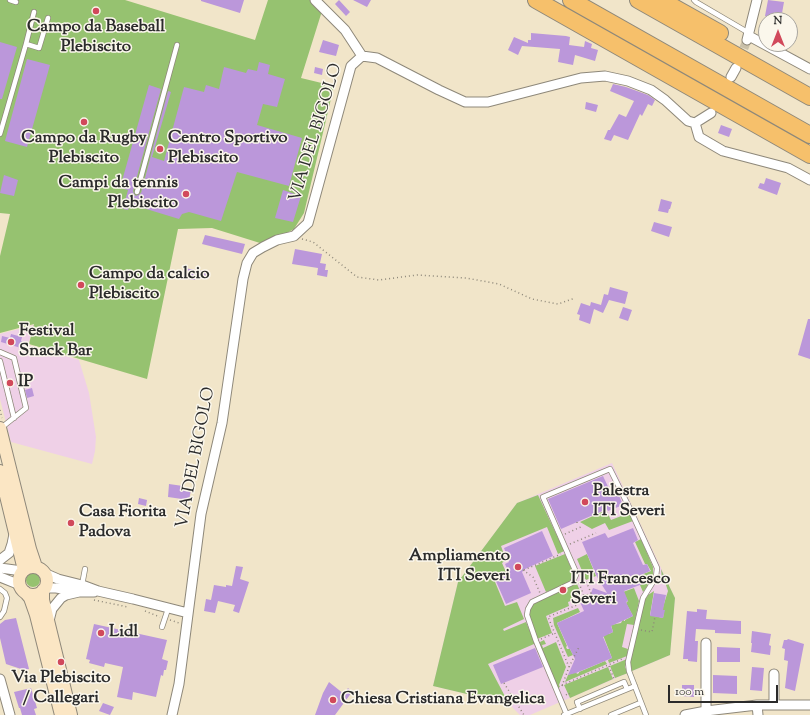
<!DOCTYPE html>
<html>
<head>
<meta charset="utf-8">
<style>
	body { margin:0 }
	#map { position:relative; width:810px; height:715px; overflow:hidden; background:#f1e5c9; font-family:"Sorts Mill Goudy",serif }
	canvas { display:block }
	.north { position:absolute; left:758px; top:12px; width:40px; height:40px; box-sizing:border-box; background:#fbf7ec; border:1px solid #a8a59f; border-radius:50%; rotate:0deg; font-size:11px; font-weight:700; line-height:16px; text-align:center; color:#2b2b2b }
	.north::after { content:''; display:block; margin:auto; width:14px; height:18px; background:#d1495b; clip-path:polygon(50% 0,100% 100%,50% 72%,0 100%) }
	.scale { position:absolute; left:668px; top:685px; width:110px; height:18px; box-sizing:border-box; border:2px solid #2b2b2b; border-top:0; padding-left:5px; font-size:12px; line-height:14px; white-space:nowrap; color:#2b2b2b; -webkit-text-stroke:3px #fbf7ec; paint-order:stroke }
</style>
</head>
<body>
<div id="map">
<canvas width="810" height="715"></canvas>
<div class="north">N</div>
<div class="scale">100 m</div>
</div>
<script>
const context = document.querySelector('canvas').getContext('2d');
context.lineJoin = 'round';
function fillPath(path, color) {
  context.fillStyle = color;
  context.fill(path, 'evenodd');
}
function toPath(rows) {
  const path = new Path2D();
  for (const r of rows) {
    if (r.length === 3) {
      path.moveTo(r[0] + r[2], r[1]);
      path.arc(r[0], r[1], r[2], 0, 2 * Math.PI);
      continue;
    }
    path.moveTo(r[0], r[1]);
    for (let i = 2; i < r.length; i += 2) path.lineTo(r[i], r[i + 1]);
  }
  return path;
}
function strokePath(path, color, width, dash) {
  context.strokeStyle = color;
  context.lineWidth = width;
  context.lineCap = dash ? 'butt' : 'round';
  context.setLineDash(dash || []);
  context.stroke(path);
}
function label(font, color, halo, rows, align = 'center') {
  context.font = font + ' "Sorts Mill Goudy",serif';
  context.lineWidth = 3;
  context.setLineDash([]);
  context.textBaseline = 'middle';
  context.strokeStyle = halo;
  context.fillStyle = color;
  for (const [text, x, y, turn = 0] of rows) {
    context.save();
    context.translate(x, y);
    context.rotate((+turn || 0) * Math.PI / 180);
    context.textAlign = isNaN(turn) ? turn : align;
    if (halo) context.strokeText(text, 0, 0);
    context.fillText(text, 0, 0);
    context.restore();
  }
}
const built = toPath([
	[34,325,28,345,79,360,89,393,96,437,95,451,92,464,11,442,0,399,0,334],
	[612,463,675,598,670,655,530,715,520,715,509,704,433,686,458,582,517,503]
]);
const green = toPath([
	[0,0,125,0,255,40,268,0,310,0,322,11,301,78,334,86,304,213,294,229,276,239,260,243,212,228,178,229,147,379,29,344,34,324,0,333,0,256,10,214,0,213],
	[538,495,564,551,558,554,547,527,501,546,506,560,502,563,506,572,493,577,505,606,517,602,524,619,503,629,504,631,526,622,534,641,534,644,488,664,509,704,433,686,458,582,517,503],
	[606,510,611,520,629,513,631,515,633,521,609,530,605,523,592,529,580,522],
	[641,539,653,567,653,576,646,588,643,592,640,585,647,582,643,574,651,571,647,564,645,564,635,542],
	[565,554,572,570,572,579,566,584,546,592,535,566],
	[587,554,596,576,586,580,577,559],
	[661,569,675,598,670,655,632,671,630,663,643,603,648,595,654,591,650,615,663,618,664,611,658,609,663,607,668,591,664,579,662,579],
	[33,580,7],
	[577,584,581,593,572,597,573,600,568,602,569,606,546,616,552,633,537,639,529,615,528,604,532,606,534,602,539,599],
	[634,588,639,601,634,625,627,624,622,647,628,649,627,656,609,663,608,660,612,658,603,635,606,628,609,634,613,632,611,625,621,623,623,619,624,621,625,621,625,620,633,616,626,603,628,601,623,592],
	[578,608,580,612,557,623,567,646,566,647,567,649,570,649,573,655,568,657,554,625,553,618],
	[544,640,546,644,542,645,543,648,556,642,566,667,559,685,560,687,558,688,538,643],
	[627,659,625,667,628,673,615,678,610,666],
	[605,661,607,664,565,682,568,675,576,672,577,674,579,673,579,672],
	[608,667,613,679,570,698,564,685]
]);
const building = toPath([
	[201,0,244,0,240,13,201,1],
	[339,0,350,12,346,16,335,4],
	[353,0,371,0,367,7],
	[768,0,784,2,781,19,765,16],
	[531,33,566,36,570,37,569,45,584,47,585,41,592,44,591,48,598,50,595,61,575,55,573,65,558,62,560,49,522,46,518,55,508,50,514,37,528,43,528,40,531,40],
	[323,40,339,45,336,56,319,52],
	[0,42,17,47,2,99,0,99],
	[27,59,50,65,27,147,5,141],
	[259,62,270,65,268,74,285,79,277,107,263,104,257,125,302,138,289,186,237,172,221,221,189,212,182,214,179,219,130,204,128,210,123,209,128,190,120,188,149,85,161,89,133,191,134,194,136,196,141,193,168,91,171,92,152,157,164,161,184,87,204,92,206,85,219,89,224,67,246,73,248,69,257,71],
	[315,67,323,69,322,75,314,73],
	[613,84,626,87,648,95,655,100,652,106,648,104,642,116,640,114,628,140,614,135,611,141,604,139,608,130,610,130,619,114,626,117,634,101,610,91],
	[586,102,598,105,596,112,585,109],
	[721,125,732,129,729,137,718,133],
	[4,175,18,180,14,196,0,193],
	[766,178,781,183,777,195,758,188,760,183,764,184],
	[283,190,301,196,293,222,275,218],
	[661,199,672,202,670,209,669,209,668,213,658,211],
	[654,222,672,227,669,237,651,231],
	[205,235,245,244,242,254,202,244],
	[295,249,322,254,320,263,326,264,325,270,328,270,327,277,317,275,318,268,292,264],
	[184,268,209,272,207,279,196,275,195,280,188,279,188,273,184,271],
	[610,287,628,292,625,304,609,300,603,313,594,309,590,324,579,320,580,315,577,314,581,303,590,306,591,302,601,305,604,294,608,295],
	[623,307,632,310,628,321,619,318],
	[808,319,810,319,810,359,798,355],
	[11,334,22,337,21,341,23,342,21,348,1,342,2,336,10,338],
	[32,388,34,396,27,398,25,390],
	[603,476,611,493,617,491,623,505,608,511,607,509,561,529,548,499],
	[169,484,183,486,183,488,191,490,189,500,168,497],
	[139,498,147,500,146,506,138,504],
	[633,528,638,540,633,543,643,565,647,564,650,571,643,574,646,581,645,583,624,591,628,601,626,602,633,616,611,626,613,632,603,637,612,658,576,673,568,675,575,659,570,649,569,649,557,623,584,611,580,602,589,598,593,588,607,593,597,577,582,542,605,533,608,538],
	[542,531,553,556,523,570,523,571,522,572,531,593,506,604,495,579,509,573,505,564,509,562,504,548],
	[236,566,243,567,240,579,249,582,239,613,233,611,235,605,218,601,215,613,204,611,206,599,211,600,214,585,226,587,226,585,232,586],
	[654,593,666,595,663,610,665,610,663,618,650,616],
	[697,609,707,610,706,619,741,621,741,634,715,633,715,630,696,629,695,641,698,641,697,662,688,661,688,659,683,659,687,611,697,612],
	[16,618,29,669,24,670,6,664,0,638,0,624,5,620],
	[94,624,167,640,162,659,168,661,166,670,164,670,163,676,161,675,156,697,133,692,132,700,117,697,123,667,105,663,104,667,89,663,90,660,86,659],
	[752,631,771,634,769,645,771,646,770,655,751,652,752,643,751,643],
	[788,639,804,644,795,691,785,688,788,661,784,660,785,649,782,648,784,640,787,640],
	[717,647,740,648,740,662,717,662],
	[535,648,543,667,501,684,493,665],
	[752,667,764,668,762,691,750,690],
	[713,675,737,676,737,694,713,693],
	[329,682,344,694,348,688,352,692,335,715,315,715,323,693],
	[682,685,694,685,694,697,682,696],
	[31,688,37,708,34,709,36,715,22,715,20,708,19,708,14,692],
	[103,703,114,707,110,715,99,711]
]);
const streetTunnel = toPath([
	[739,61,747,40]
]);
const path = toPath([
	[302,239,313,242,357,277,379,280,417,275,466,278,499,284,532,299,558,304,575,298],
	[0,410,2,418],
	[577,522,577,524],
	[565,534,583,526],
	[570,544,596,533],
	[523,570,533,577,540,593],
	[524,570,561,554],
	[579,583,584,596],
	[94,600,128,607],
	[145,611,160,617],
	[170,620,179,623],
	[641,630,652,632,655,617],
	[541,639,555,633],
	[609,666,614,679],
	[569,667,579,647],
	[504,683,524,715],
	[562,685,622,659],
	[562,686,569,667,548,617,577,605,575,600,591,593,582,572],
	[566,695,569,693,571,697]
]);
const lane = toPath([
	[10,0,16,2],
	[694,0,696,2,749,33],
	[26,44,34,12],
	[0,134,26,44,39,48,48,18],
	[137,192,177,45],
	[0,352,14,358,26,408,1,428],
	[0,361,14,418],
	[82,585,85,569],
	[0,589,5,593,7,598,4,611,0,617],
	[162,627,168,609],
	[580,709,577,702,624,682,627,689],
	[564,715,635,686],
	[567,715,536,641,527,615,528,609,532,602,572,583,576,575,575,570,543,497,610,469,629,507,657,568,656,577,643,598,628,662,629,671,646,715],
	[611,715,640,703]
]);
const street = toPath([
	[315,0,345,30,362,56],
	[749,36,810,69],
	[747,40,757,0],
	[731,77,736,68],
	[695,123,699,137,723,151,788,168,810,180],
	[0,560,9,553,12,544,14,534],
	[0,568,22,571],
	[44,573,58,579,82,585,98,591,133,599,188,613],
	[0,577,20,585],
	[45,588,56,588,75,591],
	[49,621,52,609,61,598,66,595,79,592,94,592],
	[774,674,774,705],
	[0,679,10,715],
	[757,705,758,715],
	[706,711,706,643],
	[172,715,179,684,201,514,222,423,243,279,247,263,253,253,263,247,277,240,294,236,308,223,351,66,362,56,377,58,439,90,465,102,488,102,581,78,605,76,628,81,651,90,665,100,688,121,695,123,711,113],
	[685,715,706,711,757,705,810,705]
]);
const secondary = toPath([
	[0,428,30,549,36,567],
	[0,471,24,570],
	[33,581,14],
	[43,590,43,600,71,715],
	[25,592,30,598,36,615,61,715]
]);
const highway = toPath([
	[536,0,810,155],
	[571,0,810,135],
	[638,0,810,97],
	[661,0,720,33]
]);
const markers = [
	[96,11,4,"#d1495b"],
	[84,122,4,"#d1495b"],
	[160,149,4,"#d1495b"],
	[186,194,4,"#d1495b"],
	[81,285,4,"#d1495b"],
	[11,342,4,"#d1495b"],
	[10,383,4,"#d1495b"],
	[585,502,4,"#d1495b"],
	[71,523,4,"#d1495b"],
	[518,567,4,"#d1495b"],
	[563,590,4,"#d1495b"],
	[101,633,4,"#d1495b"],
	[61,662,4,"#d1495b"],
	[333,700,4,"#d1495b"]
];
const poiNames = [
	["Campo da Baseball",96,28,"center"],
	["Plebiscito",96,48,"center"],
	["Campo da Rugby",84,139,"center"],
	["Plebiscito",84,159,"center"],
	["Centro Sportivo",168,139],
	["Plebiscito",168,159],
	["Campi da tennis",178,184,"right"],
	["Plebiscito",178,204,"right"],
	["Campo da calcio",89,275],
	["Plebiscito",89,295],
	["Festival",19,332],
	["Snack Bar",19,352],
	["IP",18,383],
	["Palestra",593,492],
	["ITI Severi",593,512],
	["Casa Fiorita",79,513],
	["Padova",79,533],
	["Ampliamento",510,557,"right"],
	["ITI Severi",510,577,"right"],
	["ITI Francesco",571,580],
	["Severi",571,600],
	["Lidl",109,633],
	["Via Plebiscito",61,679,"center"],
	["/ Callegari",61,699,"center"],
	["Chiesa Cristiana Evangelica",341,700]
];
const streetNames = [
	["VIA DEL BIGOLO",317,133,-73],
	["VIA DEL BIGOLO",197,458,-79]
];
fillPath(built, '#efd0e7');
fillPath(green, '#96c270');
fillPath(building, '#bb97da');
strokePath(streetTunnel, '#c9c0a9', 9, [9, 4.5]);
strokePath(lane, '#8e887a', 6);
strokePath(street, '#8e887a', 11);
strokePath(secondary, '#8e887a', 14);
strokePath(highway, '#8e887a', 18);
strokePath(path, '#8e887a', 1.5, [1, 3]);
strokePath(lane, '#fff', 4.5);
strokePath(street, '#fff', 9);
strokePath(secondary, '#fbe6c4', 12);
strokePath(highway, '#f6c06b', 16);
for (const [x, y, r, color] of markers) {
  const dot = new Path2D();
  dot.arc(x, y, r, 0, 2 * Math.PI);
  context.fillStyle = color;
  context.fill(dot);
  strokePath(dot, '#fbf7ec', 1.5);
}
label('bold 17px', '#2b2b2b', '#fbf7ec', poiNames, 'left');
label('17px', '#2b2b2b', '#fbf7ec', streetNames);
</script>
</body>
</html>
